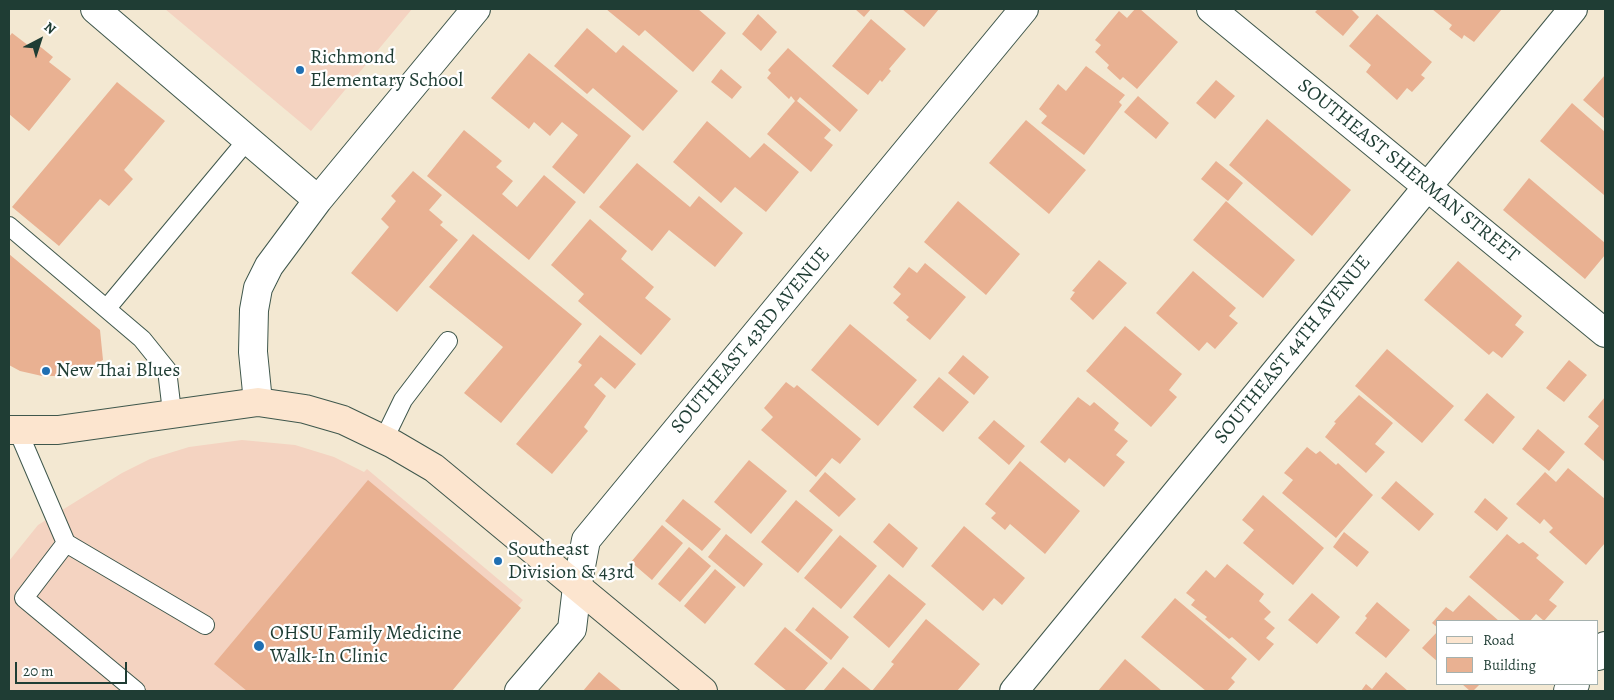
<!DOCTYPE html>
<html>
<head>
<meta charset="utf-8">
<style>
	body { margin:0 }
	#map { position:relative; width:1614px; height:700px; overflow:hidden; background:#f3e8d2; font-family:Alegreya,serif }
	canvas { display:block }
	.frame { position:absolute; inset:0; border:10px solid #1f3d34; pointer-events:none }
	.legend { position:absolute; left:1436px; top:620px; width:162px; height:65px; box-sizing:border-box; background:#fff; border:1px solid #a5b1ae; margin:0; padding:6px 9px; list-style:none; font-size:15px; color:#1f3d34 }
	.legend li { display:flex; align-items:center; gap:10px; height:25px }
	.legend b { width:25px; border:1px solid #a5b1ae }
	.north { position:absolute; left:15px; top:15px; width:50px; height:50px; -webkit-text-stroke:4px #fff; paint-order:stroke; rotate:40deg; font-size:14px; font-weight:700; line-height:20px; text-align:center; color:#1f3d34 }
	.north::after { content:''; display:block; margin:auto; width:18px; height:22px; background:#1f3d34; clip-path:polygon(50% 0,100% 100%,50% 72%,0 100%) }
	.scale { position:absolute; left:15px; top:662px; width:112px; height:22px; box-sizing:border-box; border:2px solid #1f3d34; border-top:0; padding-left:6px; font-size:15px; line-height:18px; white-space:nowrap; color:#1f3d34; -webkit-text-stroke:4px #fff; paint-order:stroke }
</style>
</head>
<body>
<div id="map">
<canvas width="1614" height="700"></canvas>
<div class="frame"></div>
<ul class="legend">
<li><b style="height:6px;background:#fce5cf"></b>Road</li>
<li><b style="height:14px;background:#e9b192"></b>Building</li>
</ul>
<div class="north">N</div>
<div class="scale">20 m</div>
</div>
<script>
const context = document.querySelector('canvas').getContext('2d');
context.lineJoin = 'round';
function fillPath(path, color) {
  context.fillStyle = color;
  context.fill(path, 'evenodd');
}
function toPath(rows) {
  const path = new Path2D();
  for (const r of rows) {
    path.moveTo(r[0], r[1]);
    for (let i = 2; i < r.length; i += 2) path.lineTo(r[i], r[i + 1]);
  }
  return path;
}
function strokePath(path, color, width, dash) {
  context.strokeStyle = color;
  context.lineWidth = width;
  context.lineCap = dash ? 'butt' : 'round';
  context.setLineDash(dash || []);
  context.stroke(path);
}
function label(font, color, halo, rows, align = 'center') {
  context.font = font + ' Alegreya,serif';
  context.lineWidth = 4.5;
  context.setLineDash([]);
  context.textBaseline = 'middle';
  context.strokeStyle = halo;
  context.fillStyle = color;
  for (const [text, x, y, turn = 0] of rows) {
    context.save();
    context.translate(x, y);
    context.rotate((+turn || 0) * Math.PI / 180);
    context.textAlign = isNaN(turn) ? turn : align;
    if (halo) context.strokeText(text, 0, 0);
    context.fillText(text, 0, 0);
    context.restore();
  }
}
const built = toPath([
	[165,9,412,9,311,131],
	[242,440,295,445,334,457,364,472,367,469,523,600,446,691,9,691,9,561,38,525,122,473,150,459,189,447]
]);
const building = toPath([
	[606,9,698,9,726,33,693,72,645,30,639,36],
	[855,9,871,9,864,17],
	[902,9,939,9,924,27],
	[1135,9,1140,9,1178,42,1137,89,1123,77,1120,80,1107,68,1109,65,1095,52,1101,45,1095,40,1119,11,1127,18],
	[1318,9,1351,9,1359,17,1343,36,1315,12],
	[1432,9,1502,9,1474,42,1464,35,1462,39,1449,29,1452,25],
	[758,14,777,32,761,51,742,34],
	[1377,14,1432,62,1421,75,1425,78,1412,92,1407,88,1397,100,1366,72,1371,65,1349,46],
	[871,19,906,49,889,69,891,71,882,82,880,80,868,95,832,66],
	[587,28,616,53,623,45,678,91,643,131,593,88,587,94,554,66],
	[12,33,33,49,37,44,53,57,49,62,71,79,29,131,9,114,9,37],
	[788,48,858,110,840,132,800,97,797,101,831,130,824,138,833,145,811,172,767,134,795,101,791,96,789,99,767,78,771,73,768,70],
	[529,53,631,136,584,194,552,167,578,135,562,122,550,136,534,122,529,129,491,98],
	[1086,66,1125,95,1119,102,1122,105,1084,155,1041,123,1047,116,1039,109,1058,84,1066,91],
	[721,69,742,87,732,99,711,82],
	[1605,75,1605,119,1583,100],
	[1216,80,1235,96,1215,119,1196,103],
	[117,82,165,121,124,170,133,179,109,206,100,199,59,246,12,207],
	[1138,96,1169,123,1156,139,1124,112],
	[1572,103,1605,132,1604,195,1540,141],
	[1267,119,1351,190,1312,236,1229,165],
	[1026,120,1086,170,1049,214,989,163],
	[707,121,750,158,764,143,799,172,766,212,735,187,721,203,673,162],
	[464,130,502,161,496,167,513,181,502,194,517,207,544,175,576,202,529,260,427,176],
	[1216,161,1243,183,1228,201,1201,179],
	[637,163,690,207,699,196,743,233,715,267,669,230,652,251,599,207],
	[413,171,442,195,429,210,443,222,440,225,458,240,397,312,351,273,389,227,381,219,396,201,391,196],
	[1529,178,1605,243,1605,255,1585,279,1503,210],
	[958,201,1020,254,986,295,924,242],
	[1226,201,1295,260,1263,298,1193,240],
	[590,219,627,251,621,259,654,287,645,298,671,319,641,355,578,301,584,294,551,265],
	[473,234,582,324,501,423,464,393,503,347,429,287],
	[9,254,100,330,103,360,84,370,62,376,42,376,20,371,9,365],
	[1099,260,1127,283,1093,320,1070,299,1075,292,1072,291],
	[1458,261,1522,316,1515,325,1524,332,1502,358,1493,351,1489,355,1424,300],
	[925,263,966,297,930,340,906,320,909,317,893,303,901,294,893,287,909,267,917,273],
	[1193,271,1236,308,1229,316,1238,323,1215,349,1207,342,1199,351,1156,313],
	[850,324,917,380,878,426,811,370],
	[1125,326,1182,374,1169,390,1177,397,1151,427,1086,371],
	[600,335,636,364,615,389,601,377,594,385,606,396,584,427,588,431,552,474,516,444,582,365,578,362],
	[1387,349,1454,406,1422,443,1355,386],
	[963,355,989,377,974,395,948,373],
	[1569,360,1587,375,1564,402,1546,388],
	[939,377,969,402,943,432,913,407],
	[786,382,794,388,797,385,861,439,840,464,832,458,816,477,761,430,773,417,764,408],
	[1487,393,1515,417,1493,444,1464,420],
	[1359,395,1393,423,1375,444,1385,452,1366,473,1325,437,1336,423,1334,422],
	[1078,397,1090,406,1094,402,1119,423,1114,430,1128,441,1116,455,1125,462,1104,487,1069,458,1065,463,1040,442],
	[1605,397,1605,462,1584,444,1599,426,1588,417],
	[994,420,1025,446,1009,465,978,438],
	[1538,429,1565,452,1549,471,1522,449],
	[1307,447,1316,454,1320,451,1336,465,1338,463,1373,495,1336,538,1282,493,1293,480,1284,473],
	[749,460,787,491,751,534,714,502],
	[1020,461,1080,511,1045,554,1010,524,1005,530,991,518,996,513,985,504],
	[1568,468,1605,499,1605,543,1586,565,1549,532,1553,528,1544,519,1540,524,1516,504,1545,472,1556,482],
	[825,472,856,499,839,517,809,491],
	[368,480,521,608,452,691,247,691,214,664],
	[1396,481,1434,514,1419,531,1381,498],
	[1263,495,1324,548,1293,585,1243,543,1254,530,1242,520],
	[1485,498,1508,518,1497,531,1474,512],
	[683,499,721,529,702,551,665,521],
	[796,500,833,530,798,573,761,542],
	[889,523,918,548,903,568,873,542],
	[662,525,683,543,652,580,631,562],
	[964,526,1025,578,1002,605,994,598,983,611,931,566],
	[1344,532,1369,552,1357,567,1333,547],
	[726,534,763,564,744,587,708,557],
	[1507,534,1519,544,1523,542,1539,555,1536,558,1564,582,1549,600,1557,606,1544,621,1536,614,1530,621,1521,621,1469,577],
	[840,535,877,566,841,609,804,578],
	[689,547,711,566,680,602,658,584],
	[1227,564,1264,594,1259,601,1271,612,1264,619,1275,628,1266,638,1274,644,1259,661,1232,637,1229,639,1205,619,1207,617,1191,605,1195,600,1186,593,1206,570,1215,578],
	[715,569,736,587,705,624,684,606],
	[889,574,926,604,889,648,853,617],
	[1312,593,1340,617,1317,644,1288,620],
	[1469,595,1499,621,1438,621,1438,628,1432,623,1446,607,1453,612],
	[1175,598,1247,659,1231,678,1235,682,1227,691,1206,691,1141,637],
	[1377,602,1410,630,1386,658,1355,633,1367,618,1365,616],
	[813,607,849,637,831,660,795,630],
	[926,619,980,664,957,691,823,691,843,667,872,691,894,664,891,662],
	[785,627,828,663,804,691,787,691,754,664],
	[1438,631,1438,662,1422,648],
	[1125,659,1162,691,1098,691],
	[599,672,622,691,583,691],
	[1386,672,1408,691,1361,691,1366,684,1372,689],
	[1462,684,1480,684,1473,691,1470,691]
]);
const service = toPath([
	[9,226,142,339,167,370,172,412],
	[107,308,248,139],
	[18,431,66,543,24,598,136,691],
	[384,439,403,400,448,341],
	[66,543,205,625]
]);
const minor = toPath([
	[95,9,318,200],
	[1211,9,1605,333],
	[258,402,253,352,254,310,258,288,269,266,318,200,476,9],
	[1598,656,1605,646],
	[519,691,572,629,577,587,586,540,1024,9],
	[1014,691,1573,9],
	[1568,691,1575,684]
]);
const secondary = toPath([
	[9,430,58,430,258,402,305,409,343,420,393,444,434,468,703,691]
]);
const markers = [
	[300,70,5,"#1f6fb2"],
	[46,371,5,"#1f6fb2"],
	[498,561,5,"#1f6fb2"],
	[259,646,6,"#1f6fb2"]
];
const poiNames = [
	["Richmond",310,58],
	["Elementary School",310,81],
	["New Thai Blues",56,371],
	["Southeast",508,550],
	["Division & 43rd",508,573],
	["OHSU Family Medicine",270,634],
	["Walk-In Clinic",270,657]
];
const streetNames = [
	["SOUTHEAST SHERMAN STREET",1408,171,39],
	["SOUTHEAST 43RD AVENUE",751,341,-50],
	["SOUTHEAST 44TH AVENUE",1293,350,-51]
];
fillPath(built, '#f4d3c1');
fillPath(building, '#e9b192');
strokePath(service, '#3f574c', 20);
strokePath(minor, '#3f574c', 30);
strokePath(secondary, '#3f574c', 30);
strokePath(service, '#fff', 18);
strokePath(minor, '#fff', 28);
strokePath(secondary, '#fce5cf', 28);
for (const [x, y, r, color] of markers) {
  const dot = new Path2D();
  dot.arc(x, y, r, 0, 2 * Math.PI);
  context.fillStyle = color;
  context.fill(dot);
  strokePath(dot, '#fff', 2);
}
label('20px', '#1f3d34', '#fff', poiNames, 'left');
label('20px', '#1f3d34', '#fff', streetNames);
</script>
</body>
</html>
